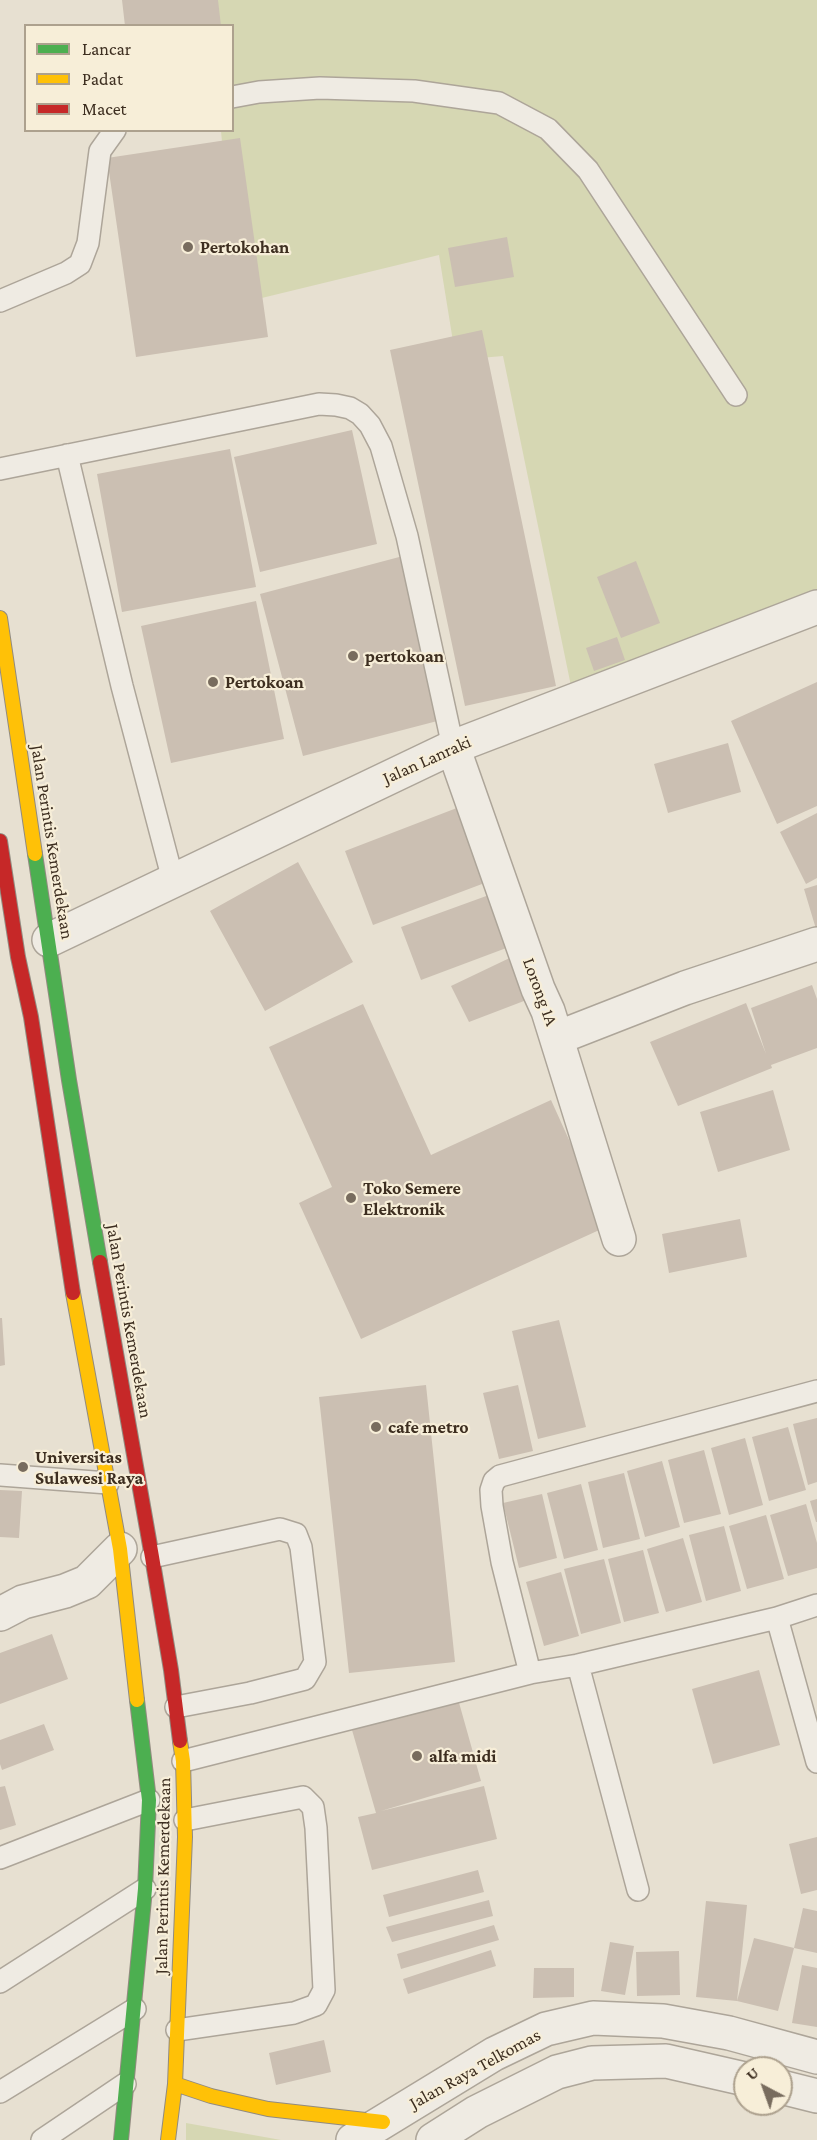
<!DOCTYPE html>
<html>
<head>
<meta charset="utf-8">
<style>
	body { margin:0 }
	#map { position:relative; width:817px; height:2140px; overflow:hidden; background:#e7e0d1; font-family:"Crimson Pro",serif }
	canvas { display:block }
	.legend { position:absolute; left:24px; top:24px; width:210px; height:108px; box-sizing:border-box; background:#f7eed8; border:2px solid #ada18e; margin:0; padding:8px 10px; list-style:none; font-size:18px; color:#3d2e20 }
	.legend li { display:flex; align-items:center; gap:12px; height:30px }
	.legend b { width:30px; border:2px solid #ada18e }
	.north { position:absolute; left:733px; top:2056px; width:60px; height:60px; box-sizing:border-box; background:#f7eed8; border:2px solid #ada18e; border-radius:50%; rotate:319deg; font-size:16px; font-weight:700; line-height:24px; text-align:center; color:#3d2e20 }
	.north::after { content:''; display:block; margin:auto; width:21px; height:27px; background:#786c5e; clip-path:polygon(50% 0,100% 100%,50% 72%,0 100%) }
</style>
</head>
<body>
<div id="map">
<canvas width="817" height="2140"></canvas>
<ul class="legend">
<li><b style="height:8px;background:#4caf50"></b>Lancar</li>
<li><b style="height:8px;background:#ffc107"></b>Padat</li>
<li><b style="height:8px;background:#c62828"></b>Macet</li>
</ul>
<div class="north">U</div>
</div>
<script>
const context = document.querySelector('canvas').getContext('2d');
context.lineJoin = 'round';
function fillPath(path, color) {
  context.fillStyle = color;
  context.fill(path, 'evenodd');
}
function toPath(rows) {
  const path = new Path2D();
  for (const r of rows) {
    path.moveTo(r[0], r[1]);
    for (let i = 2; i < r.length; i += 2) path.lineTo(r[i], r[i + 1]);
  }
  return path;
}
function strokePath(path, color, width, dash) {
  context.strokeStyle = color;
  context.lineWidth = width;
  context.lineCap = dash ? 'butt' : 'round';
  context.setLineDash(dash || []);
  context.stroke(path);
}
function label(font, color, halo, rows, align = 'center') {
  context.font = font + ' "Crimson Pro",serif';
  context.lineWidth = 4.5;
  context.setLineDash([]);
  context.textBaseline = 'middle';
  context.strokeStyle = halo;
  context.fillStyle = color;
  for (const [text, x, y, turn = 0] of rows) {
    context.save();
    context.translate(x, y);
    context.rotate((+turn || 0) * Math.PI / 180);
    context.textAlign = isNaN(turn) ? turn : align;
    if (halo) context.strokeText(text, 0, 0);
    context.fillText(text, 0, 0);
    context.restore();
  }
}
const green = toPath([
	[209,0,817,0,817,596,571,686,503,356,456,360,439,255,237,304,221,131,232,130,232,26,211,25],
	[186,2123,281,2140,186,2140]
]);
const building = toPath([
	[122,0,218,0,221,26,125,26],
	[240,138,268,337,136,357,107,158],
	[507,237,514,277,455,287,448,248],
	[482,330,556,686,465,706,390,350],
	[352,430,377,544,260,572,234,457],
	[230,449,256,587,122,612,97,474],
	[403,556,445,719,303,756,260,594],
	[636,561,660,623,621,638,597,577],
	[256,601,284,739,171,763,141,626],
	[617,637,625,660,594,671,586,648],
	[817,682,817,806,777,824,731,721],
	[728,743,741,792,668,813,654,764],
	[462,806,490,881,373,925,345,851],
	[817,813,817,878,806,884,780,832],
	[298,862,353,962,265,1011,210,911],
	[817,885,817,929,816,929,804,889],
	[489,895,509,947,421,980,401,927],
	[518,954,537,996,469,1022,451,986],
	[812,985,817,999,817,1048,771,1065,772,1068,678,1106,650,1042,746,1003,766,1054,751,1008],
	[363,1004,431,1155,551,1100,608,1226,361,1339,299,1203,332,1187,269,1047],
	[773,1090,790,1150,718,1172,700,1112],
	[740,1219,747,1257,669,1273,662,1234],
	[0,1318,2,1318,5,1365,0,1366],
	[559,1320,586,1427,538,1439,512,1331],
	[426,1385,455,1662,349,1673,319,1397],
	[518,1385,533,1451,499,1459,483,1393],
	[817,1418,817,1482,808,1485,793,1424],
	[788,1427,806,1490,769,1501,752,1437],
	[745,1438,763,1505,729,1515,711,1448],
	[704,1450,721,1514,684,1523,668,1460],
	[662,1461,680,1527,645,1537,627,1471],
	[624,1473,640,1539,603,1548,588,1482],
	[581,1484,598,1550,564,1559,547,1493],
	[0,1490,22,1491,19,1538,0,1537],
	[542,1494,557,1558,519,1568,503,1503],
	[817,1499,817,1522,816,1522,810,1501],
	[806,1504,817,1543,817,1568,788,1576,770,1515],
	[766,1515,784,1579,747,1589,729,1526],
	[724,1526,741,1591,706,1601,689,1535],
	[683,1538,702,1602,666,1612,647,1549],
	[643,1550,659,1613,624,1622,608,1559],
	[604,1559,621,1623,581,1634,564,1569],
	[561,1572,579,1636,544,1646,526,1582],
	[52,1634,68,1679,0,1704,0,1653],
	[759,1670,780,1745,713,1764,692,1689],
	[458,1699,481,1781,381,1811,484,1786,497,1839,372,1870,358,1817,376,1813,352,1730],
	[44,1724,54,1750,2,1770,0,1764,0,1740],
	[5,1786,16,1825,0,1830,0,1787],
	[817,1837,817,1890,801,1894,789,1844],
	[478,1870,484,1892,389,1917,383,1895],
	[489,1900,493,1916,392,1942,386,1927],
	[706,1901,747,1905,737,2001,754,1938,794,1948,778,2011,737,2001,696,1997],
	[803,1908,817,1911,817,1953,794,1948],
	[494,1925,499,1940,401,1969,397,1954],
	[610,1942,634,1946,625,1995,601,1991],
	[491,1950,496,1966,408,1994,403,1979],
	[679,1951,680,1995,637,1996,636,1952],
	[802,1965,817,1968,817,2027,792,2023],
	[534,1968,574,1968,574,1997,533,1998],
	[324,2040,331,2072,276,2085,269,2053]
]);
const lane = toPath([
	[232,97,259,92,320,88,414,91,499,103,548,129,588,170,736,395],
	[0,301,66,273,80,264,88,243,100,151,115,130],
	[67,455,122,686,173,880],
	[0,469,319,404,336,405,350,408,360,414,370,425,381,446,407,536,453,747],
	[0,1475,108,1483],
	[152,1557,280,1529,296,1534,301,1547,315,1662,305,1679,250,1693,176,1707],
	[777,1618,817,1762],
	[578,1665,638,1890],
	[530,1673,502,1562,492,1506,491,1490,494,1481,500,1476,817,1391],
	[183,1761,530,1673,578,1665,777,1618,817,1605],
	[0,1858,149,1800],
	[0,1982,145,1889],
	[177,2030,294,2013,316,2005,324,1990,316,1828,313,1807,303,1797,185,1820],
	[0,2092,135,2009],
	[42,2140,125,2084]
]);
const street = toPath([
	[453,747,538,989,548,1011,619,1239],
	[49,940,453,747,817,607],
	[557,1038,685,988,817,944],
	[0,1614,23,1602,65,1591,87,1582,120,1549],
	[781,2087,817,2096],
	[353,2140,494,2054,546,2029,593,2018,663,2021,729,2033,817,2057],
	[433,2140,477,2112,557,2072,592,2063,666,2061,745,2079]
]);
const fast = toPath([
	[35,854,69,1080,100,1262],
	[121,2140,145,1889,149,1800,137,1700]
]);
const slow = toPath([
	[0,618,35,854],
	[73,1293,120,1549,137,1700],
	[175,2084,211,2096,268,2109,383,2122],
	[168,2140,175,2084,185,1837,183,1761,180,1741]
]);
const jam = toPath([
	[0,841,18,957,31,1017,73,1293],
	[100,1262,152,1557,171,1670,180,1741]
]);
const markers = [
	[188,247,6,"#786c5e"],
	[353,656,6,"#786c5e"],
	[213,682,6,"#786c5e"],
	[351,1198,6,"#786c5e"],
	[376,1427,6,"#786c5e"],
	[23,1467,6,"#786c5e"],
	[417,1756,6,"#786c5e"]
];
const poiNames = [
	["Pertokohan",200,247],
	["pertokoan",365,656],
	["Pertokoan",225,682],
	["Toko Semere",363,1188],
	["Elektronik",363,1209],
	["cafe metro",388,1427],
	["Universitas",35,1457],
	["Sulawesi Raya",35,1478],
	["alfa midi",429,1756]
];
const streetNames = [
	["Jalan Lanraki",427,760,-24],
	["Jalan Perintis Kemerdekaan",52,842,81],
	["Lorong 1A",540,992,70],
	["Jalan Perintis Kemerdekaan",129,1321,80],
	["Jalan Perintis Kemerdekaan",163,1876,-89],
	["Jalan Raya Telkomas",475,2069,-29]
];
fillPath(green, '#d6d7b3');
fillPath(building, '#cbbfb2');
strokePath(lane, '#ada599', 24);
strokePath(street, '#ada599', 36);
strokePath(fast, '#928b80', 16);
strokePath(slow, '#928b80', 16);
strokePath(jam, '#928b80', 16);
strokePath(lane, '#efebe3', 21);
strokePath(street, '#efebe3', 33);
strokePath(fast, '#4caf50', 14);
strokePath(slow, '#ffc107', 14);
strokePath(jam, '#c62828', 14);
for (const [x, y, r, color] of markers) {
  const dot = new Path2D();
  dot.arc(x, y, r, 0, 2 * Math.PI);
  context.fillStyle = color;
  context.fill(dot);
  strokePath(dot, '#f7eed8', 2);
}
label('bold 18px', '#3d2e20', '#f7eed8', poiNames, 'left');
label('18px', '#3d2e20', '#f7eed8', streetNames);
</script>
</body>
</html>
